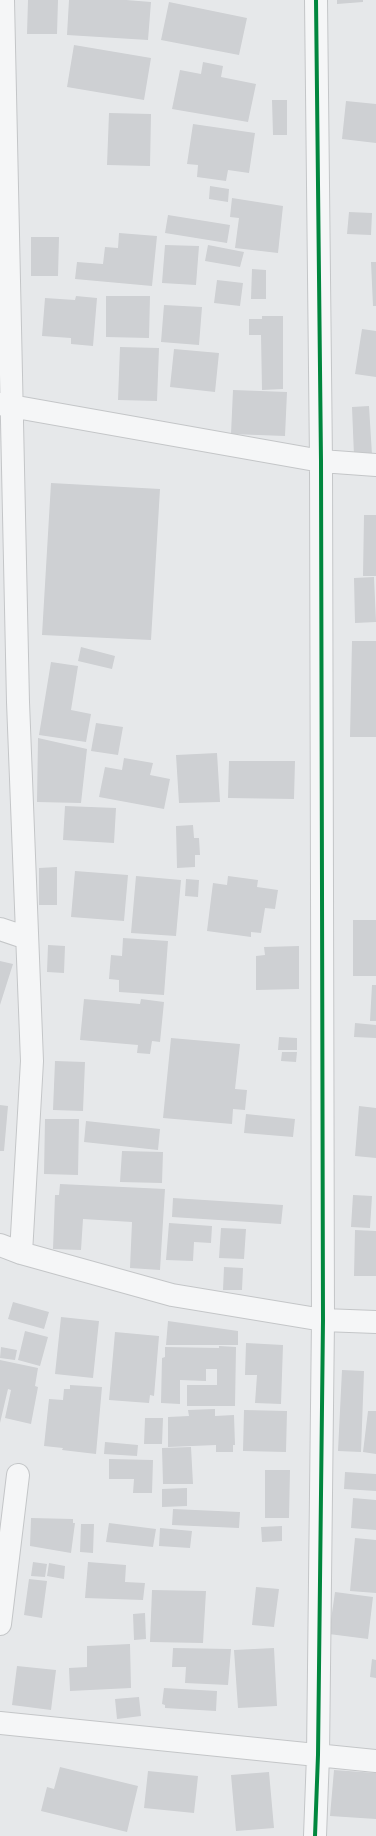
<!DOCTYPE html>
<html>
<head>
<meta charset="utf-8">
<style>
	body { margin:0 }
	canvas { display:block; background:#e6e8ea }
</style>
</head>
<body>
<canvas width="376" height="1836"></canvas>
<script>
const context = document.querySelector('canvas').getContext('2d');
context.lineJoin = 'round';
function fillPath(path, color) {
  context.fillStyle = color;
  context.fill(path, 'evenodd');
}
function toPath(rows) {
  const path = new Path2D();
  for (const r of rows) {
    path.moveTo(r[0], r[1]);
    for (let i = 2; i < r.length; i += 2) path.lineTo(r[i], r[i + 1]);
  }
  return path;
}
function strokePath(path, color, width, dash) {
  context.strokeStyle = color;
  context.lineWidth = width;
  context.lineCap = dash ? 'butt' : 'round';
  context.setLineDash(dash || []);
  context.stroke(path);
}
const building = toPath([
	[28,0,58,0,57,34,27,34],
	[69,0,126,0,151,2,148,40,67,35],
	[337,0,363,0,363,2,337,4],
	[169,2,247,18,239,55,161,40],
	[74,45,151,58,144,100,67,87],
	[203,62,223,66,221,77,256,84,248,122,172,109,180,70,201,74],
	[272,100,287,100,287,135,273,135],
	[346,101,376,104,376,143,342,139],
	[109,113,151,114,150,166,107,165],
	[193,124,255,133,249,173,228,170,226,181,197,177,198,165,187,164],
	[210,186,229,189,228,202,209,199],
	[232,198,283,206,278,253,235,248,239,218,230,217],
	[349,212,372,213,371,235,347,234],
	[168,215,230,225,227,243,165,233],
	[119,233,157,236,152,286,75,279,77,262,103,264,105,247,118,248],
	[31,237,59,237,58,276,31,276],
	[165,245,199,246,196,285,162,283],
	[208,245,244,252,240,267,205,261],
	[371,262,376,262,376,306,373,306],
	[252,269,266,270,266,299,251,299],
	[217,280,243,283,240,306,214,303],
	[76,296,97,298,93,346,71,344,71,338,42,336,45,298,75,300],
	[106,296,150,296,149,338,106,337],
	[164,305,202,307,199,345,161,342],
	[262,316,283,316,283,389,262,390,261,335,249,335,249,319,262,319],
	[362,329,376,331,376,377,355,374],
	[120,347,159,348,157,401,118,400],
	[174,349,219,353,215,392,170,387],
	[233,390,287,392,285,436,231,434],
	[369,406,372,455,354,456,352,407],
	[51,483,160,489,151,640,42,635],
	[364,515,376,515,376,576,363,576],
	[374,577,376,622,355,623,354,578],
	[352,641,376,641,376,737,350,737],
	[81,647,115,656,112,669,78,661],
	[51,662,78,666,71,710,91,714,86,742,39,735],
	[96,723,123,727,118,755,91,751],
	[38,738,87,749,81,803,37,802],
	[217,753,220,802,179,803,176,755],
	[124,758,153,763,150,775,170,779,164,809,99,797,105,767,122,770],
	[229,761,295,761,294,799,228,798],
	[65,806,116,808,114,843,63,840],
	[193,825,194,838,199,838,200,855,195,855,195,867,177,868,176,826],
	[57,867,57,905,39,905,39,868],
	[75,871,128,875,124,921,71,917],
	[136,876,181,880,176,936,131,933],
	[228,876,258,880,257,887,278,890,275,909,265,908,261,933,251,932,251,937,207,931,213,883,227,885],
	[186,879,199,880,198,897,185,896],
	[353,920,376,920,376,976,353,976],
	[123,938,168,941,164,995,119,992,119,980,109,979,111,955,122,956],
	[48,945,65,946,64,973,47,972],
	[299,946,299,989,256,990,256,956,265,955,264,947],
	[0,961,13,964,0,1005],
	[372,985,376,985,376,1021,370,1021],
	[84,999,140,1004,141,999,164,1002,160,1042,152,1041,150,1054,137,1053,138,1045,80,1040],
	[355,1023,376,1025,376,1038,354,1037],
	[279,1037,297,1038,297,1050,278,1050],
	[171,1038,240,1044,235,1089,247,1090,245,1110,233,1109,232,1124,163,1118],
	[282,1052,297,1052,296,1062,281,1061],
	[55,1061,85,1062,83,1111,53,1110],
	[0,1105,8,1106,4,1151,0,1151],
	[359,1106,376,1108,376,1158,355,1156],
	[246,1114,295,1119,293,1137,244,1133],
	[45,1119,79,1119,78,1175,44,1174],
	[86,1121,160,1129,158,1150,84,1142],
	[122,1151,163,1152,162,1183,120,1182],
	[60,1184,165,1189,160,1270,130,1268,132,1222,83,1219,81,1250,53,1249,55,1195,59,1195],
	[353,1195,372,1196,370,1228,351,1227],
	[173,1198,283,1205,281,1224,172,1217],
	[169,1223,212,1226,211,1243,194,1242,193,1261,166,1260],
	[221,1228,246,1229,244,1259,219,1258],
	[355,1230,376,1231,376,1276,354,1276],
	[224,1267,243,1268,242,1290,223,1290],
	[13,1302,49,1312,44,1329,8,1319],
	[61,1317,99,1321,93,1378,55,1374],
	[168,1321,238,1331,238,1345,166,1345],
	[25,1331,48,1337,40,1366,18,1360],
	[115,1332,159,1336,154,1396,150,1395,149,1403,109,1400],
	[246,1343,283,1345,281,1404,255,1403,257,1375,245,1375],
	[219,1346,236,1347,235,1406,187,1406,187,1385,217,1385,217,1369,206,1369,206,1381,180,1380,180,1404,161,1403,162,1358,165,1357,165,1347,219,1348],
	[1,1347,17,1350,15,1360,0,1358],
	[0,1360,38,1368,35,1386,38,1387,31,1424,5,1418,11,1390,8,1389,0,1423],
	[342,1370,364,1371,361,1452,338,1451],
	[70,1385,102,1387,96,1454,62,1450,63,1448,44,1446,49,1399,63,1400,64,1389,70,1389],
	[215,1409,215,1416,234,1415,235,1445,233,1445,233,1452,216,1452,216,1445,168,1447,168,1417,189,1416,188,1410],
	[244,1410,287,1411,286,1452,243,1451],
	[368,1411,376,1411,376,1454,363,1452],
	[145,1418,163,1418,162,1444,144,1444],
	[105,1442,138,1445,137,1456,104,1454],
	[191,1447,193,1484,163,1484,162,1448],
	[109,1459,153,1460,152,1493,133,1493,134,1479,109,1479],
	[265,1470,290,1470,289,1518,265,1518],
	[345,1472,376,1474,376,1491,344,1489],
	[187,1488,187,1506,162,1507,162,1489],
	[353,1498,376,1500,376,1530,351,1528],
	[173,1509,240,1512,239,1528,172,1525],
	[31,1518,73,1519,73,1523,75,1523,71,1553,30,1546],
	[109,1523,156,1529,153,1547,106,1542],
	[81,1524,94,1524,93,1553,80,1552],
	[282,1526,282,1541,262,1542,261,1527],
	[160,1528,192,1531,190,1548,159,1546],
	[355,1538,376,1540,376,1593,350,1591],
	[33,1562,47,1564,45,1577,31,1576],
	[88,1562,126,1565,125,1582,145,1583,143,1600,85,1598],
	[49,1563,65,1566,64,1579,47,1576],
	[29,1579,47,1581,42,1618,24,1615],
	[256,1587,279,1589,274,1627,252,1625],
	[152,1590,206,1591,203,1643,150,1642],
	[335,1592,373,1597,368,1639,329,1634],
	[145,1613,146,1639,134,1640,133,1614],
	[130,1644,131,1688,70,1691,69,1668,87,1667,87,1646],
	[173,1648,231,1649,228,1685,185,1683,186,1667,172,1667],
	[274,1648,277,1706,238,1708,234,1650],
	[372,1659,376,1660,376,1678,370,1677],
	[17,1666,56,1670,51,1710,12,1705],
	[164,1688,217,1691,216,1711,165,1708,165,1705,162,1704],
	[139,1697,141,1716,117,1719,115,1699],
	[60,1767,138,1786,127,1832,41,1811,47,1787,54,1789],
	[334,1770,376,1773,376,1819,330,1816],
	[148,1771,198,1776,194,1813,144,1808],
	[269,1772,274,1828,236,1831,231,1775]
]);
const street = toPath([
	[3,0,18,702,32,1061,21,1253],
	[0,404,321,461,376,465],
	[0,929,27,938],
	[0,1245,21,1253,172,1295,323,1320,376,1322],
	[0,1624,18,1475],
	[0,1723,376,1761],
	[315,1836,318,1755,323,1320,321,461,316,0]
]);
const cycleway = toPath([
	[315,1836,318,1755,323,1320,321,461,316,0]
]);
fillPath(building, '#ced0d3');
strokePath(street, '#c4c6c8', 24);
strokePath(street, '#f5f6f7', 22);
strokePath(cycleway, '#00873e', 4);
</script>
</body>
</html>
